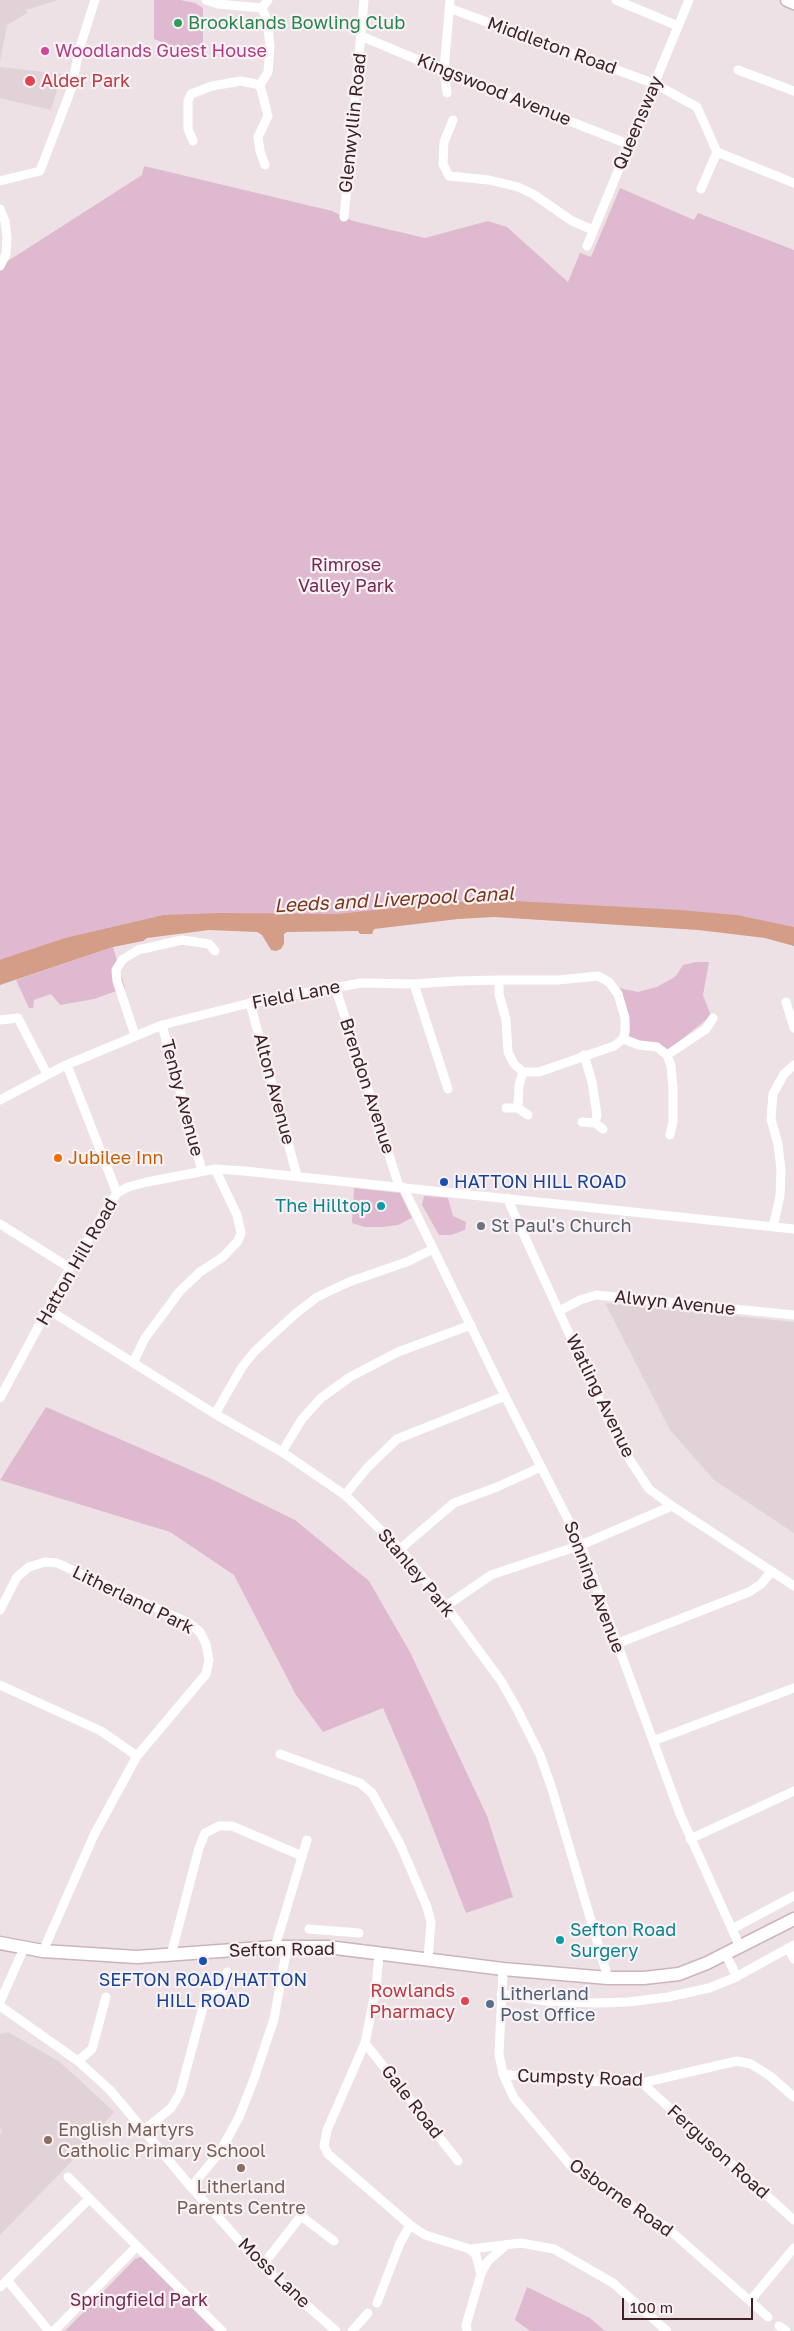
<!DOCTYPE html>
<html>
<head>
<meta charset="utf-8">
<style>
	body { margin:0 }
	#map { position:relative; width:794px; height:2331px; overflow:hidden; background:#ede1e5; font-family:"Golos Text",sans-serif }
	canvas { display:block }
	.scale { position:absolute; left:622px; top:2298px; width:131px; height:22px; box-sizing:border-box; border:2px solid #3e2125; border-top:0; padding-left:6px; font-size:15px; line-height:18px; white-space:nowrap; color:#3e2125; -webkit-text-stroke:4px #f9f2f5; paint-order:stroke }
</style>
</head>
<body>
<div id="map">
<canvas width="794" height="2331"></canvas>
<div class="scale">100 m</div>
</div>
<script>
const context = document.querySelector('canvas').getContext('2d');
context.lineJoin = 'round';
function fillPath(path, color) {
  context.fillStyle = color;
  context.fill(path, 'evenodd');
}
function toPath(rows) {
  const path = new Path2D();
  for (const r of rows) {
    path.moveTo(r[0], r[1]);
    for (let i = 2; i < r.length; i += 2) path.lineTo(r[i], r[i + 1]);
  }
  return path;
}
function strokePath(path, color, width, dash) {
  context.strokeStyle = color;
  context.lineWidth = width;
  context.lineCap = dash ? 'butt' : 'round';
  context.setLineDash(dash || []);
  context.stroke(path);
}
function label(font, color, halo, rows, align = 'center') {
  context.font = font + ' "Golos Text",sans-serif';
  context.lineWidth = 4.5;
  context.setLineDash([]);
  context.textBaseline = 'middle';
  context.strokeStyle = halo;
  context.fillStyle = color;
  for (const [text, x, y, turn = 0] of rows) {
    context.save();
    context.translate(x, y);
    context.rotate((+turn || 0) * Math.PI / 180);
    context.textAlign = isNaN(turn) ? turn : align;
    if (halo) context.strokeText(text, 0, 0);
    context.fillText(text, 0, 0);
    context.restore();
  }
}
const built = toPath([
	[0,0,58,0,26,10,27,13,7,25,0,61],
	[0,67,62,74,51,110,0,98],
	[605,1303,794,1322,794,1533,714,1480,670,1430],
	[8,2032,60,2062,114,2112,69,2164,0,2235,0,2135,2,2131,0,2128,0,2034]
]);
const green = toPath([
	[154,0,180,0,195,3,203,8,203,50,160,50,162,42,154,39],
	[144,166,332,211,353,221,425,238,488,221,507,227,568,282,580,253,591,257,620,188,694,220,698,213,794,250,794,936,576,914,179,922,0,971,0,266,142,175],
	[113,947,125,988,94,999,60,1005,51,994,34,1000,33,1008,29,1008,16,980],
	[696,962,709,962,703,995,711,1016,668,1050,658,1043,637,1040,629,1036,630,1024,619,988,638,992,657,987,676,976,683,965],
	[354,1188,400,1193,412,1218,398,1225,383,1227,365,1227,352,1223],
	[424,1196,448,1198,453,1216,466,1222,465,1230,451,1235,439,1235,422,1205],
	[46,1407,209,1478,295,1520,369,1581,410,1652,487,1816,513,1897,466,1913,416,1785,383,1708,323,1732,296,1695,234,1575,170,1532,0,1480],
	[141,2257,215,2331,65,2331,135,2259],
	[527,2287,590,2318,605,2331,530,2331,515,2320]
]);
const water = toPath([
	[515,901,680,910,737,915,794,927,794,946,765,938,698,930,494,917,458,919,374,929,372,934,360,934,358,931,287,932,284,934,284,944,281,949,276,951,271,950,262,935,257,932,209,930,147,938,143,941,113,947,0,985,0,960,5,958,65,938,164,915,220,913,337,914,451,902]
]);
const street = toPath([
	[206,0,218,4,262,8,268,0],
	[616,0,678,26],
	[262,8,267,20,270,46,268,72,260,85,268,116,258,137,260,151,265,165],
	[449,8,655,84,697,107,717,152,794,183],
	[361,36,475,84,628,144],
	[738,70,794,91],
	[447,93,444,70,450,0],
	[453,120,444,142,443,164,449,176,489,180,518,187,533,194,572,221,593,230],
	[193,141,188,129,188,101,191,94,212,86,241,81,260,85],
	[0,181,40,171,72,87,79,50,95,0],
	[701,189,717,152],
	[0,209,5,221,7,237,6,254,0,266],
	[344,217,364,0],
	[587,246,689,0],
	[414,984,448,1089],
	[335,986,399,1186],
	[786,1002,794,1028],
	[250,1003,297,1176],
	[0,1020,18,1018,47,1074],
	[162,1025,202,1171],
	[135,1035,117,981,116,970,122,960,138,950,182,940,209,944,215,951],
	[623,1039,639,1045,657,1047,667,1055,671,1066,673,1088,673,1122,670,1135],
	[584,1055,592,1082,597,1115,595,1123],
	[667,1055,706,1029,713,1018],
	[67,1065,117,1193],
	[0,1100,64,1066,162,1025,250,1003,361,983,414,984,457,981,499,980,558,980,598,976,609,982,618,994,625,1018,625,1032,623,1039,614,1046,539,1072,523,1072,514,1064,508,1052,506,1020,499,994,499,980],
	[506,1108,518,1108,528,1115],
	[518,1108,519,1085,523,1072],
	[582,1122,595,1123,603,1129],
	[403,1187,505,1396,581,1545,680,1814,740,1947],
	[507,1198,620,1445,649,1489,672,1506,794,1586],
	[0,1224,70,1268],
	[773,1227,780,1196,781,1170,778,1144,771,1119,773,1094,784,1074,794,1065],
	[49,1310,215,1414,282,1452,345,1495,400,1549,446,1606,501,1681,517,1709,540,1755,552,1789,608,1978],
	[559,1311,580,1300,596,1295,794,1315],
	[133,1363,145,1338,180,1291,200,1272,223,1257,238,1241,241,1233,237,1215,215,1169],
	[0,1398,70,1268,117,1193,128,1187,147,1182,215,1169,244,1171,794,1229],
	[215,1414,242,1367,255,1351,294,1315,317,1297,349,1282,409,1261,433,1249],
	[282,1452,302,1419,321,1398,350,1377,398,1352,471,1325],
	[345,1495,367,1468,397,1439,505,1396],
	[400,1549,454,1503,497,1487,541,1467],
	[446,1606,491,1575,581,1545,672,1506],
	[0,1610,17,1577,29,1567,45,1562,57,1563,189,1623,200,1632,206,1644,209,1660,206,1674,137,1756,94,1835,43,1951],
	[616,1644,749,1592,761,1584,771,1572],
	[0,1685,101,1731,137,1756],
	[653,1741,794,1688],
	[280,1754,360,1783,372,1793,400,1844,427,1907,431,1922,428,1959],
	[690,1839,794,1791],
	[309,1929,359,1933],
	[732,1929,794,1896],
	[275,1947,307,1840],
	[788,1948,794,1959],
	[379,1954,376,1988,365,2043,327,2130,324,2146,328,2154,410,2225,425,2235,470,2249,521,2243,554,2249,613,2283,667,2331],
	[171,1955,199,1848,205,1833,219,1826,232,1826,302,1856],
	[726,1955,737,1977],
	[503,1969,499,2054,503,2074,514,2098,571,2166,593,2182,665,2226,768,2317],
	[501,1994,545,2001,597,2003,628,2002,668,1997,709,1988,734,1978,794,1945],
	[0,2002,24,1948],
	[0,2006,78,2061,110,2090,191,2187,262,2266,336,2331],
	[365,2043,458,2161],
	[78,2061,92,2049,106,1997],
	[503,2074,550,2080,642,2083,737,2061,751,2064,770,2076,794,2097],
	[642,2083,794,2220],
	[144,2130,171,2108,180,2093,206,1996,222,1993,227,1972],
	[68,2177,222,2331],
	[191,2187,220,2152,239,2117,254,2079,274,2019,287,1947],
	[262,2266,301,2216,334,2241],
	[481,2273,488,2261,505,2246],
	[7,2280,49,2331],
	[0,2287,89,2199],
	[750,2301,794,2248],
	[377,2303,400,2243,410,2225],
	[779,2326,786,2331],
	[54,2331,137,2246],
	[352,2331,368,2313],
	[467,2331,466,2325,481,2274,476,2255,470,2249]
]);
const secondary = toPath([
	[787,0,794,3],
	[0,1943,43,1951,137,1957,275,1947,328,1947,503,1969,608,1978,644,1978,679,1974,707,1963,794,1919]
]);
const markers = [
	[178,23,5,"#2e9e5b"],
	[45,51,5,"#d1479c"],
	[30,81,6,"#e0444e"],
	[58,1158,5,"#e8710a"],
	[444,1182,5,"#1a4fb4"],
	[381,1206,5,"#0f9aa8"],
	[481,1226,5,"#6b7280"],
	[560,1940,5,"#0f9aa8"],
	[203,1961,5,"#1a4fb4"],
	[465,2001,5,"#e0444e"],
	[490,2004,5,"#5c6f8a"],
	[48,2140,5,"#8d6e63"],
	[241,2168,5,"#8d6e63"]
];
const leisureNames = [
	["Brooklands Bowling Club",188,23]
];
const streetNames = [
	["Middleton Road",552,46,20],
	["Kingswood Avenue",494,90,22],
	["Glenwyllin Road",353,123,-84],
	["Queensway",638,123,-67],
	["Field Lane",296,995,-11],
	["Brendon Avenue",367,1086,72],
	["Alton Avenue",274,1089,75],
	["Tenby Avenue",182,1098,75],
	["Hatton Hill Road",77,1262,-60],
	["Alwyn Avenue",675,1303,6],
	["Watling Avenue",600,1396,64],
	["Stanley Park",416,1573,50],
	["Sonning Avenue",594,1587,69],
	["Litherland Park",133,1600,26],
	["Sefton Road",282,1950,-1],
	["Cumpsty Road",580,2078,2],
	["Gale Road",412,2102,52],
	["Ferguson Road",718,2152,42],
	["Osborne Road",621,2198,35],
	["Moss Lane",274,2273,44]
];
const hotelNames = [
	["Woodlands Guest House",55,51]
];
const healthNames = [
	["Alder Park",41,81],
	["Rowlands",455,1991,"right"],
	["Pharmacy",455,2012,"right"]
];
const parkNames = [
	["Rimrose",346,565],
	["Valley Park",346,586],
	["Springfield Park",139,2300]
];
const foodNames = [
	["Jubilee Inn",68,1158]
];
const transitNames = [
	["HATTON HILL ROAD",454,1182],
	["SEFTON ROAD/HATTON",203,1980,"center"],
	["HILL ROAD",203,2001,"center"]
];
const cultureNames = [
	["The Hilltop",371,1206],
	["Sefton Road",570,1930,"left"],
	["Surgery",570,1951,"left"]
];
const worshipNames = [
	["St Paul's Church",491,1226]
];
const serviceNames = [
	["Litherland",500,1994],
	["Post Office",500,2015]
];
const educationNames = [
	["English Martyrs",58,2130],
	["Catholic Primary School",58,2151],
	["Litherland",241,2187,"center"],
	["Parents Centre",241,2208,"center"]
];
const waterNames = [
	["Leeds and Liverpool Canal",394,900,-3]
];
fillPath(built, '#e0d2d7');
fillPath(green, '#dfb9d0');
fillPath(water, '#d49d87');
strokePath(secondary, '#cdb4ba', 15);
strokePath(street, '#fff', 9);
strokePath(secondary, '#fff', 12);
for (const [x, y, r, color] of markers) {
  const dot = new Path2D();
  dot.arc(x, y, r, 0, 2 * Math.PI);
  context.fillStyle = color;
  context.fill(dot);
  strokePath(dot, '#f9f2f5', 2);
}
label('18px', '#27864d', '#f9f2f5', leisureNames, 'left');
label('18px', '#3e2125', '#f9f2f5', streetNames);
label('18px', '#b23c85', '#f9f2f5', hotelNames, 'left');
label('18px', '#be3a42', '#f9f2f5', healthNames, 'left');
label('18px', '#77294f', '#f9f2f5', parkNames);
label('18px', '#c56008', '#f9f2f5', foodNames, 'left');
label('18px', '#164399', '#f9f2f5', transitNames, 'left');
label('18px', '#0d838f', '#f9f2f5', cultureNames, 'right');
label('18px', '#5b616d', '#f9f2f5', worshipNames, 'left');
label('18px', '#4e5e75', '#f9f2f5', serviceNames, 'left');
label('18px', '#785e54', '#f9f2f5', educationNames, 'left');
label('italic 19px', '#7d3618', '#f9f2f5', waterNames);
</script>
</body>
</html>
